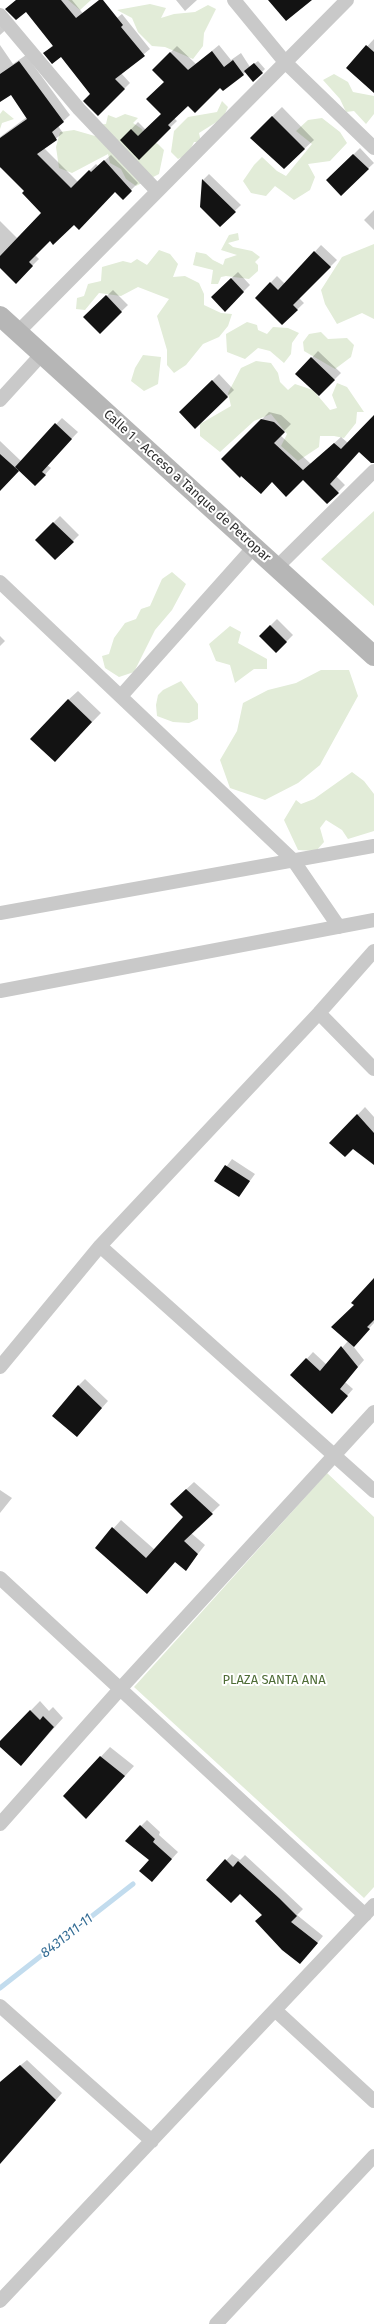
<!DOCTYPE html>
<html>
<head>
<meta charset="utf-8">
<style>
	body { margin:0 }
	canvas { display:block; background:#fff }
</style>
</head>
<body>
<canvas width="374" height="2324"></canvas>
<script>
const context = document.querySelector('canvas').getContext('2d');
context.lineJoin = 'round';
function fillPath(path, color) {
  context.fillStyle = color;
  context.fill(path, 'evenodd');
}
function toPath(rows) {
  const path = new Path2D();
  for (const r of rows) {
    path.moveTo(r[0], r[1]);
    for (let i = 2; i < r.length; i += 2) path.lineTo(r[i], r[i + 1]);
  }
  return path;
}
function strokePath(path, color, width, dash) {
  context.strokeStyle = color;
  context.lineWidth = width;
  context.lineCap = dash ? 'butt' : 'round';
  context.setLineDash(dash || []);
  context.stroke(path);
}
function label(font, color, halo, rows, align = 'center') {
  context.font = font + ' "Fira Sans",sans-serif';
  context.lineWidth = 4;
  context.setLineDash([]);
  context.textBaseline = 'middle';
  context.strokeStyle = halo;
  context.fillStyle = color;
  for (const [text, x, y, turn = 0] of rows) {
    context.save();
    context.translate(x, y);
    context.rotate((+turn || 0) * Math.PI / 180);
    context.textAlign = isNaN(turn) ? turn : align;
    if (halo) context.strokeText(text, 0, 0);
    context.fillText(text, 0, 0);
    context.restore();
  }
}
const green = toPath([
	[68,0,91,0,80,10],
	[150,4,166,8,161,18,174,14,195,12,208,5,216,9,204,33,203,46,193,59,165,47,152,46,138,32,132,18,117,10],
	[334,74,348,82,353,92,374,96,374,114,366,124,354,111,346,112,340,99,323,80],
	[222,101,228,107,223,118,199,133,201,142,194,142,188,154,178,159,171,152,174,131,188,117,217,112],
	[3,110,14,119,2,123,0,129,0,114],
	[125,114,138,118,133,123,142,129,145,138,158,144,164,150,159,174,136,186,126,179,121,169,110,163,108,154,72,173,59,168,56,147,60,132,74,130,95,136,97,125,106,124,108,115,116,118],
	[322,118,340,132,347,143,330,161,308,164,315,177,310,190,294,200,275,186,266,196,251,193,243,181,254,165,262,157,277,171,286,176,312,144,296,131,308,120],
	[238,233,239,240,228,243,233,247,252,251,260,257,255,262,258,265,258,271,249,279,226,276,221,277,218,284,211,284,213,270,193,265,196,252,206,254,213,260,223,265,225,259,237,255,221,250,229,235],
	[374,244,374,319,362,313,337,324,325,304,321,290,342,257],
	[159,250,170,254,178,264,173,277,185,276,199,283,204,294,204,305,221,313,232,314,228,326,219,337,203,344,186,365,174,373,167,365,167,350,157,316,169,299,138,287,121,296,99,293,85,310,76,309,77,298,84,296,88,284,101,281,102,267,123,261,131,263,137,259,147,265],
	[247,322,257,325,258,330,267,334,273,327,288,328,299,333,292,343,291,354,284,363,270,351,258,348,245,359,227,352,226,334],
	[321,332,328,339,347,338,354,345,351,357,335,369,304,351,303,342,309,334],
	[143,355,161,357,158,384,144,391,131,381,135,368],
	[256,361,271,363,278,373,280,382,288,390,295,384,313,390,330,410,337,408,332,395,337,383,347,387,364,412,357,412,356,423,344,438,334,436,320,436,319,447,298,461,281,446,287,434,271,414,254,421,220,452,200,436,200,424,231,406,228,393,241,368],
	[374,511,374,606,321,559],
	[172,572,186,584,172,610,155,630,134,672,119,677,105,668,102,656,109,654,114,638,125,623,136,619,141,609,150,606,162,579],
	[230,626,241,632,238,643,267,659,267,669,254,669,235,683,230,665,216,661,209,644],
	[321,670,349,670,358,696,320,765,298,783,265,800,230,788,220,760,237,731,243,703,268,690,296,683],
	[181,681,198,704,198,719,189,723,173,722,157,716,156,705,158,695,163,690],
	[352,772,364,781,374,794,374,831,348,839,342,830,326,820,320,828,324,842,316,851,298,850,284,820,296,800,301,804,314,799],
	[327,1473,374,1517,374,1887,364,1898,134,1687]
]);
const shadow = toPath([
	[16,0,72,0,85,16,95,35,122,14,150,49,121,73,130,83,98,115,91,94,61,56,45,53,53,45,26,11,7,9],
	[176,0,197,0,185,11],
	[0,14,9,27,0,35],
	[374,39,374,92,347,68],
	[0,45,13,64,26,55,70,115,58,126,63,133,44,148,78,182,96,164,98,166,111,155,138,183,123,198,115,190,50,240,35,255,39,259,16,282,0,266,0,221,17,238,42,213,25,191,2,167,0,168,0,137,27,117,11,94,0,96],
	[219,45,231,60,241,53,250,67,258,61,265,69,253,81,246,72,223,90,220,86,188,104,174,118,177,121,139,158,121,140,138,122,146,130,162,114,165,82,153,70,177,46,196,64],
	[282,107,314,140,304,149,251,137],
	[360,148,374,163,341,194,328,180],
	[209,174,241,205,220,225,203,180],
	[374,210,374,230,364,220],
	[321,245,337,260,299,298,304,303,282,324,256,298,277,276,285,284],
	[238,272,250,285,225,310,219,290],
	[113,290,128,305,100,332,85,317],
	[318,351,341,373,319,395,297,374],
	[219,374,234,390,195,428,180,412],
	[269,412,281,415,291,424,280,435,311,464,341,437,348,443,374,417,374,462,359,451,336,476,345,485,327,503,303,479,272,481,223,459],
	[62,418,78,432,47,465,51,468,42,478,19,470,10,479,0,482,0,441,21,461],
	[60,516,79,535,55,559,36,540],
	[277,619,293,635,276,652,260,636],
	[0,636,5,641,0,646],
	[78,691,101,713,64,751,68,700],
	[365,1107,374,1117,374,1163,353,1148,331,1143],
	[232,1159,255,1174,239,1196,216,1181],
	[374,1280,374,1323,353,1346,364,1360,345,1382,353,1389,338,1406,292,1375,313,1352,327,1365,348,1341,355,1305],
	[85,1379,108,1401,77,1436,78,1386],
	[194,1482,220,1505,191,1533,205,1545,186,1569,176,1561,147,1593,96,1548,121,1520,155,1550,185,1517,179,1496],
	[0,1490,12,1498,0,1513],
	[40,1701,49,1711,53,1707,63,1718,21,1765,0,1745,0,1742],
	[110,1747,134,1766,96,1808,64,1796],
	[147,1820,160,1832,159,1835,178,1852,152,1881,151,1860,141,1826],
	[232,1854,240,1860,245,1855,285,1892,303,1909,297,1915,323,1936,306,1957,240,1892,208,1880],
	[27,2060,62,2093,10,2152,0,2155,0,2082]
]);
const stream = toPath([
	[0,1988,133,1884]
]);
const building = toPath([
	[16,0,61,0,76,18,99,0,103,0,123,25,121,27,145,56,115,79,125,89,98,116,83,101,90,94,61,57,52,64,43,53,53,46,26,12,16,20,5,9],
	[268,0,312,0,286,21],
	[366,45,374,52,374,93,346,68],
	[212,51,224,67,233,60,244,75,223,91,220,88,195,113,188,106,168,125,171,128,139,160,120,140,131,129,138,136,161,114,146,99,164,82,152,70,170,52,188,70],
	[19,61,64,122,52,132,57,140,37,154,71,188,89,170,91,172,104,160,132,191,123,200,115,192,79,230,74,225,53,245,50,241,29,262,33,266,16,284,0,268,0,256,41,213,22,193,24,191,0,167,0,138,27,119,11,95,0,102,0,74],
	[254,63,263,73,253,82,244,71],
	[272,116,305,149,284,169,250,138],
	[353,154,369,169,341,196,326,180],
	[202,179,236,212,220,227,200,207],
	[314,251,331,267,293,305,298,310,282,325,255,298,270,282,278,290],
	[231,278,244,292,225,312,211,297],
	[106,295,122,312,100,334,83,317],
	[311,357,335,380,319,396,295,374],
	[212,380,228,397,195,429,179,412],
	[374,415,374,463,371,463,359,452,330,484,339,493,327,504,303,480,286,497,272,482,261,494,241,476,240,478,221,459,261,419,274,422,285,432,274,443,303,470,334,443,341,449],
	[55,423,72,439,42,472,46,475,35,486,15,467],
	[0,454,19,471,0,491],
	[53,522,74,542,55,560,35,540],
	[270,625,287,642,276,653,259,636],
	[68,699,92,722,55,762,30,739],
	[357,1114,374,1133,374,1165,353,1149,345,1157,329,1143],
	[225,1165,250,1181,239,1197,214,1181],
	[374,1278,374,1320,367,1327,370,1329,354,1347,331,1327,354,1305,351,1303],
	[341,1346,358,1367,340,1389,348,1396,332,1414,290,1375,306,1358,320,1371],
	[78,1385,102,1408,77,1437,52,1416],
	[186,1489,213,1514,184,1541,198,1554,186,1571,175,1562,147,1594,95,1548,112,1527,146,1558,183,1517,170,1504],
	[30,1710,40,1720,43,1716,54,1727,21,1766,0,1747,0,1741],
	[100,1756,125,1776,86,1819,63,1796],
	[140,1825,155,1839,153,1842,172,1859,152,1882,139,1871,149,1860,125,1841],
	[225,1859,233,1867,238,1861,279,1898,297,1916,291,1922,318,1943,300,1964,282,1950,255,1921,262,1915,240,1894,231,1903,206,1880],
	[20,2065,56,2100,0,2164,0,2082]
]);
const street = toPath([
	[234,0,285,62,374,148],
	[0,15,79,109,157,191],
	[18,332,347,0],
	[0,400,42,354],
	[277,567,374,471],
	[0,582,293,860,339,927],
	[121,696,254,547],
	[0,913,374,846],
	[0,991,374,920],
	[319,1013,374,1069],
	[100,1246,374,1491],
	[0,1367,100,1246,319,1013,374,951],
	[0,1578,365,1915],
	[0,1824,121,1688,374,1412],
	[0,2006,152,2141],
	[275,2010,374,2101],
	[0,2301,374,1905],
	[216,2324,374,2156]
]);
const secondary = toPath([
	[0,316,374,656]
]);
const streetNames = [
	["Calle 1 - Acceso a Tanque de Petropar",187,486,42]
];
const parkNames = [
	["PLAZA SANTA ANA",274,1680]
];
const waterNames = [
	["8431311-11",67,1936,-38]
];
fillPath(green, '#e2ecd8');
fillPath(shadow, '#0003');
strokePath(stream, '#c2dcee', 5);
fillPath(building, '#131313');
strokePath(street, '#c9c9c9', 14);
strokePath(secondary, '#b6b6b6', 20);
label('13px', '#2c2c2c', '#fff', streetNames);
label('13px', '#4e6c36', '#fff', parkNames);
label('italic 14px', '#346d95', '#fff', waterNames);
</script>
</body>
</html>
